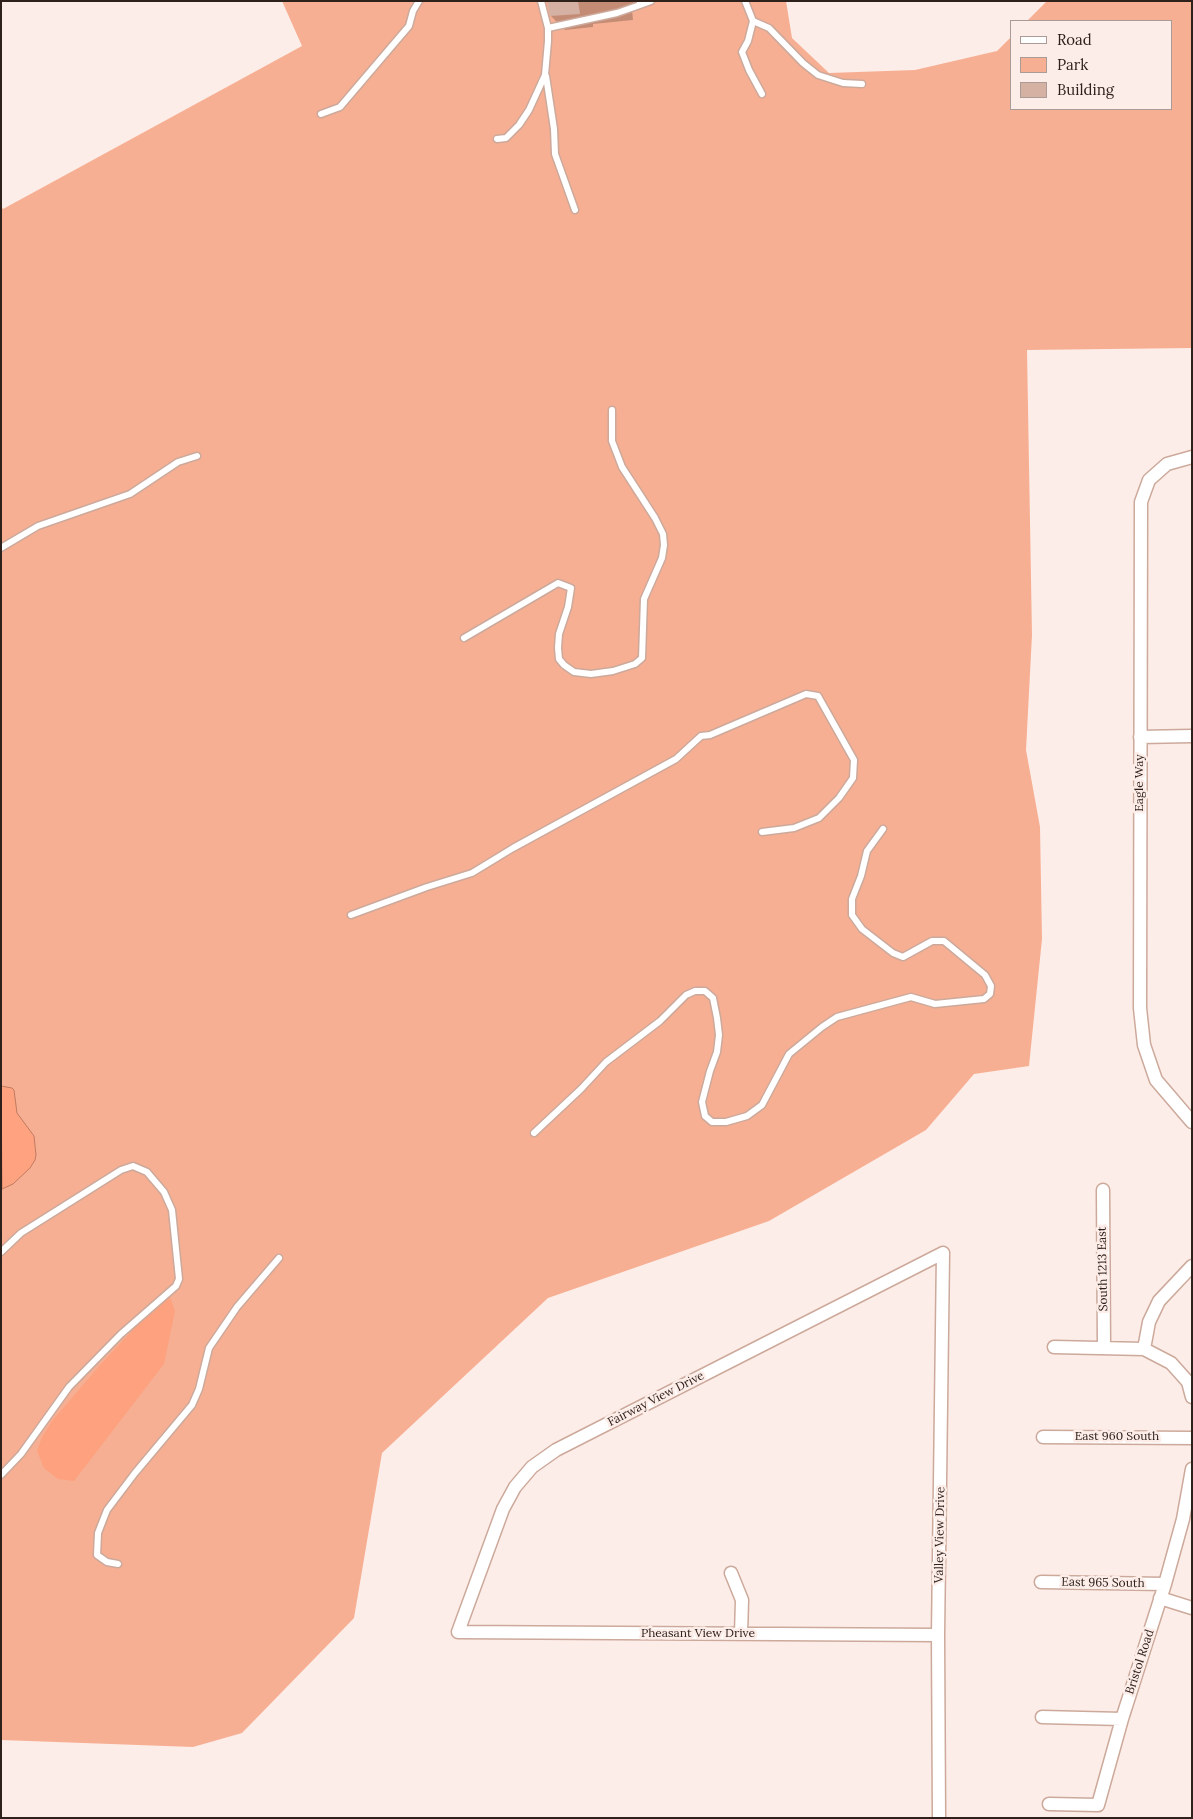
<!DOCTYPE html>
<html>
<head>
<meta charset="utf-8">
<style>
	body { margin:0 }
	#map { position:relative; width:1193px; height:1819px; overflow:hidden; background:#fdede8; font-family:Lora,serif }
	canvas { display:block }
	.frame { position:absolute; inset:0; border:2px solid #2e201b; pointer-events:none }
	.legend { position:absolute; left:1010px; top:20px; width:162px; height:90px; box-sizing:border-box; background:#fdede8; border:1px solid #aa9b96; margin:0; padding:6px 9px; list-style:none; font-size:15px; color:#2e201b }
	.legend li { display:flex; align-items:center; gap:10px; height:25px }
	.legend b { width:25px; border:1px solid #aa9b96 }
</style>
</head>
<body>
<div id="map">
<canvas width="1193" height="1819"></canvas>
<div class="frame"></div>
<ul class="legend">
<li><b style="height:6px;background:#fff"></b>Road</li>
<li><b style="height:14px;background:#f7af93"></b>Park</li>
<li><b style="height:14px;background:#d5b1a3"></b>Building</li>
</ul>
</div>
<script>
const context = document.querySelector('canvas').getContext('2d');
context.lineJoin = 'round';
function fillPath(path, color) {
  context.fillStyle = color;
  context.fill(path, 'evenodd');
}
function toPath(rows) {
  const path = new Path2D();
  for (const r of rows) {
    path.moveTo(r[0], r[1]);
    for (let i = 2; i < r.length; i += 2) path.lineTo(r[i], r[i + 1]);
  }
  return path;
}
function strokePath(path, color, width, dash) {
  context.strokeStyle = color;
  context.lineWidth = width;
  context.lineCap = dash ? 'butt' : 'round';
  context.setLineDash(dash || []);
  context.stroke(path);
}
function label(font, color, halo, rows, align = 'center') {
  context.font = font + ' Lora,serif';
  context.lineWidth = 5;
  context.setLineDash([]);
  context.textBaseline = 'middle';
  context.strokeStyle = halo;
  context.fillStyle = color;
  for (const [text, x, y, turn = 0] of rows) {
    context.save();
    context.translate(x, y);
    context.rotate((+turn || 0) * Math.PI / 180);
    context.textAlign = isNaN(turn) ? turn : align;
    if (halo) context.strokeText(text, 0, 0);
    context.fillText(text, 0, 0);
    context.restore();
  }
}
const green = toPath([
	[282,1,786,1,792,38,829,73,915,70,997,51,1012,36,1012,109,1172,109,1172,21,1027,21,1047,1,1192,1,1192,348,1027,350,1032,635,1026,750,1040,827,1042,939,1029,1066,974,1074,926,1130,769,1221,548,1298,382,1453,354,1618,242,1733,193,1747,1,1740,1,206,3,209,302,46]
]);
const forest = toPath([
	[168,1292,175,1311,164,1364,74,1481,58,1479,44,1468,37,1451,42,1437,52,1421,101,1364]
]);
const water = toPath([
	[1,1086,12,1088,14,1090,17,1113,34,1136,36,1155,35,1160,30,1168,13,1184,2,1189,1,1086]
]);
const shadow = toPath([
	[548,1,640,1,640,8,632,9,633,20,593,24,593,27,565,30,551,16]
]);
const building = toPath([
	[547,1,578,1,580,14,550,16]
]);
const service = toPath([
	[745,1,753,21,748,41,742,52,749,70,762,94],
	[640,5,651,1],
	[753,21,769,28,803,63,818,75,843,83,862,84],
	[548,28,617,13,640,5,640,1],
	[546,76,554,129,555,154,575,210],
	[321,114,340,107,409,26,413,11,419,1],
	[497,139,506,138,519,125,529,110,545,75,548,41,548,28,541,1],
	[1,548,38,526,130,494,178,462,197,456],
	[464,638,558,583,571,588,568,607,559,634,558,648,559,659,564,665,574,672,591,674,613,671,635,664,642,658,644,599,662,558,664,545,663,534,655,518,622,467,612,441,612,410],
	[351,915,427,887,472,873,513,848,676,759,701,736,710,735,806,694,818,696,854,760,853,778,839,798,819,818,794,828,762,832],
	[534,1133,581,1089,606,1062,660,1021,686,995,695,991,705,991,713,998,717,1018,719,1035,717,1052,710,1071,702,1102,705,1116,712,1122,726,1122,747,1116,762,1105,789,1054,822,1027,837,1017,911,997,935,1004,984,999,990,994,991,986,985,975,944,941,932,941,903,957,893,953,862,929,852,915,852,899,861,876,867,851,883,829],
	[1,1252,21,1233,121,1170,133,1166,147,1172,164,1192,172,1210,179,1279,176,1286,121,1334,69,1387,21,1454,1,1475],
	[118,1564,107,1562,97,1555,98,1533,107,1510,135,1473,192,1405,199,1389,209,1348,237,1307,279,1258]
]);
const minor = toPath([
	[1192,457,1167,464,1149,480,1141,502,1140,1008,1144,1045,1156,1080,1192,1122],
	[1140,737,1192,736],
	[1103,1190,1104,1348],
	[1054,1347,1144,1349,1171,1363,1188,1382,1192,1397],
	[1144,1349,1149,1322,1159,1301,1192,1266],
	[1043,1437,1192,1438],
	[731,1573,742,1600,741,1634],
	[1041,1582,1165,1584],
	[1160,1598,1192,1608],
	[938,1635,458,1632,503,1509,515,1487,532,1467,556,1450,943,1253,938,1635,939,1818],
	[1042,1717,1122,1719],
	[1049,1804,1098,1805,1122,1719,1165,1584,1183,1519,1192,1469]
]);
const streetNames = [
	["Eagle Way",1140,783,-90],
	["South 1213 East",1103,1269,-91],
	["Fairway View Drive",656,1399,-27],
	["East 960 South",1117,1437],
	["Valley View Drive",940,1535,-89],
	["East 965 South",1103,1583,1],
	["Pheasant View Drive",698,1634],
	["Bristol Road",1140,1662,-72]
];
fillPath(green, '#f7af93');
fillPath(forest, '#fda17e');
fillPath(water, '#ffa27f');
strokePath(water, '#c07b61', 1);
fillPath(shadow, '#0003');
fillPath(building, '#d5b1a3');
strokePath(service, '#cca99b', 9);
strokePath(minor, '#cca99b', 15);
strokePath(service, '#fff', 6);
strokePath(minor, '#fff', 12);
label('12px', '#2e201b', '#fdede8', streetNames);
</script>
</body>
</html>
